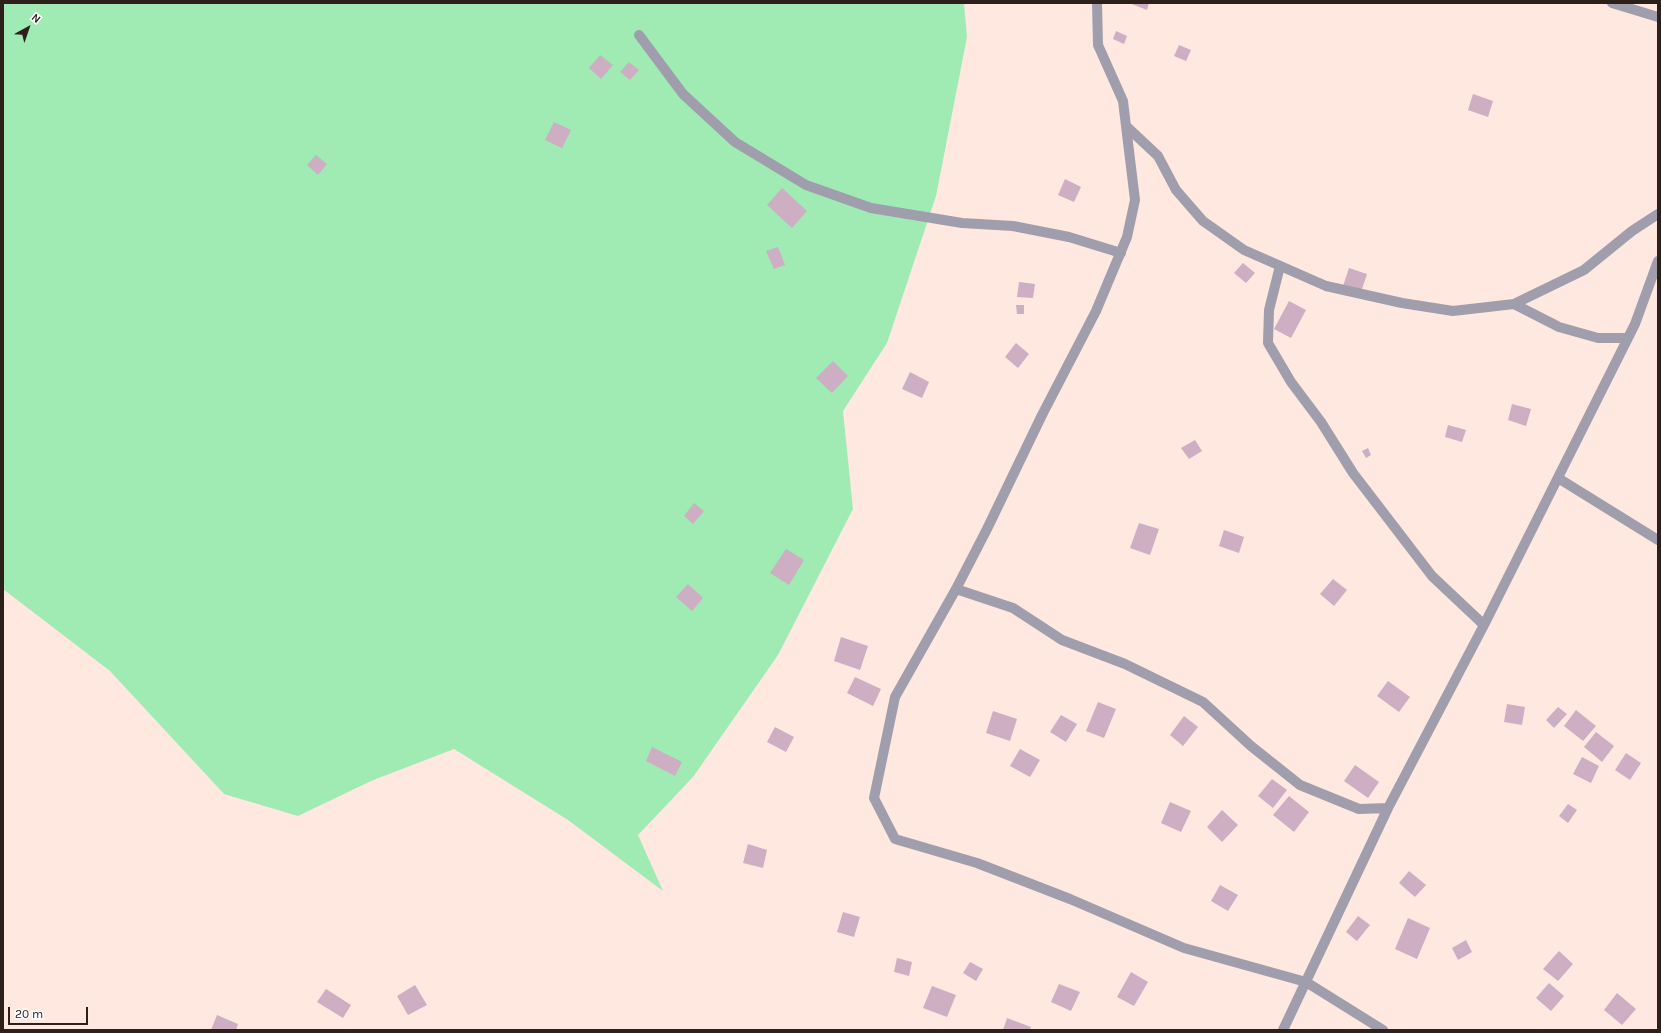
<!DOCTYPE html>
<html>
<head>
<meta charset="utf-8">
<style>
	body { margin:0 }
	#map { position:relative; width:1661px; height:1033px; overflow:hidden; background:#ffe8df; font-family:Karla,sans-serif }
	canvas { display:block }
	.frame { position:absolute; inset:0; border:4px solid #2d201b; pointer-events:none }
	.north { position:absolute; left:8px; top:8px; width:40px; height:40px; -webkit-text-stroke:3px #fff; paint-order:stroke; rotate:40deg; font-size:11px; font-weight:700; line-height:16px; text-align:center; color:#2d201b }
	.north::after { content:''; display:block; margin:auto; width:14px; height:18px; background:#2d201b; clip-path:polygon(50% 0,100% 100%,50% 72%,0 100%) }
	.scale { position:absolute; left:8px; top:1007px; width:80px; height:18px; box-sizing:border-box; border:2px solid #2d201b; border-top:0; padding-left:5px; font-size:12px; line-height:14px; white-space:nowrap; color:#2d201b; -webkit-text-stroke:3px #fff; paint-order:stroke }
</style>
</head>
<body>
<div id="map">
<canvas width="1661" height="1033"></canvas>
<div class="frame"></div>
<div class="north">N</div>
<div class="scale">20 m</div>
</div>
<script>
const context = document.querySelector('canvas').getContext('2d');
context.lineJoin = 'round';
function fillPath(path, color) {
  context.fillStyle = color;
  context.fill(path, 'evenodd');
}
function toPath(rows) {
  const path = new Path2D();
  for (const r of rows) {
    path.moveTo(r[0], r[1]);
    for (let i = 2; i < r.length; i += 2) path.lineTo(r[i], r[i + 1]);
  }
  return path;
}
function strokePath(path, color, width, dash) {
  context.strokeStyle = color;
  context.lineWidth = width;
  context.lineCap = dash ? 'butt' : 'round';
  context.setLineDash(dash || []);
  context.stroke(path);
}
const green = toPath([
	[3,3,964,3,967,37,936,196,887,343,843,411,853,509,778,655,693,777,638,835,663,891,568,820,454,749,371,781,298,816,224,794,110,671,3,589]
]);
const building = toPath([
	[1129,3,1149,3,1147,10],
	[1116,31,1127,36,1124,44,1113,39],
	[1179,45,1191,50,1186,61,1174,56],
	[600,55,613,65,601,79,589,68],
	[629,62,639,70,630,80,620,72],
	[1473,94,1493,101,1488,117,1468,110],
	[554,122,571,130,562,148,545,140],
	[316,155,327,164,318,175,307,165],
	[1065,179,1081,187,1074,202,1058,195],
	[782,188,807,211,792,228,767,205],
	[778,247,785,265,774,269,766,251],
	[1243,263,1255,273,1246,283,1234,273],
	[1349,268,1367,274,1361,292,1343,286],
	[1019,282,1035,284,1033,298,1017,297],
	[1289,301,1306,310,1291,338,1274,329],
	[1016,305,1024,305,1024,314,1017,314],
	[1016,343,1029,354,1018,368,1005,357],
	[833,361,848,376,832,393,816,378],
	[910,372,929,382,922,398,902,389],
	[1512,404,1531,409,1526,426,1508,420],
	[1448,425,1466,430,1462,442,1445,437],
	[1195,440,1202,451,1189,459,1181,448],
	[1368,448,1371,455,1366,458,1362,451],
	[694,503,704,511,693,524,684,516],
	[1139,523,1159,529,1150,555,1130,548],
	[1224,530,1244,537,1239,553,1219,546],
	[786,549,804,560,789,585,770,573],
	[1333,579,1347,590,1334,606,1320,594],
	[688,584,703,598,692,611,676,597],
	[841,637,868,646,860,670,834,661],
	[855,677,881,689,873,706,847,693],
	[1388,681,1410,697,1399,712,1377,696],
	[1098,702,1116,709,1104,738,1086,731],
	[1507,704,1525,707,1522,725,1504,722],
	[1558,707,1567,714,1554,728,1546,720],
	[1576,710,1596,726,1583,741,1564,726],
	[993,711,1017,719,1010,741,986,733],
	[1061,715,1077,724,1066,742,1050,732],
	[1184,716,1198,727,1183,746,1170,735],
	[775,727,794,737,786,752,767,742],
	[1596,732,1614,746,1602,762,1584,747],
	[652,747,682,762,675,776,646,761],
	[1020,749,1040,760,1030,777,1010,766],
	[1626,753,1641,763,1630,780,1615,770],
	[1582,757,1599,766,1591,783,1573,774],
	[1355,765,1379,782,1368,798,1344,781],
	[1272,779,1287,790,1273,808,1258,796],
	[1289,796,1309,812,1294,832,1273,815],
	[1170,802,1191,811,1181,832,1161,823],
	[1568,804,1577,810,1568,823,1559,816],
	[1222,810,1238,825,1222,842,1207,827],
	[748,844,767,850,763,868,743,863],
	[1409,871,1426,885,1415,897,1399,883],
	[1220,885,1238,895,1228,911,1211,901],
	[843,912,860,917,854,937,837,932],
	[1358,916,1370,925,1357,941,1346,932],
	[1408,918,1430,928,1417,959,1395,949],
	[1466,940,1472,952,1458,960,1452,948],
	[1559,951,1573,964,1558,981,1543,969],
	[897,958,912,962,909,976,894,972],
	[970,962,983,969,976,981,963,973],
	[1131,972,1148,982,1134,1006,1117,997],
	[1549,983,1564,996,1551,1011,1536,998],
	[1059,984,1080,992,1071,1011,1051,1002],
	[415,985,427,1005,408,1015,397,996],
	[932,986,956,995,947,1017,923,1008],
	[326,989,351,1005,343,1018,317,1002],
	[1617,993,1636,1009,1622,1025,1604,1010],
	[217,1015,238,1024,236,1030,211,1030],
	[1007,1018,1031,1027,1030,1030,1003,1030]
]);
const minor = toPath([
	[1097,3,1098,45,1123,101,1126,126,1135,200,1127,237,1096,311,1042,415,987,529,956,589,895,697,874,798,895,839,977,863,1070,899,1184,948,1306,982,1383,1030],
	[1612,3,1658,17],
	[639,35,683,94,735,142,806,185,871,208,962,223,1013,226,1069,237,1121,253],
	[1126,126,1158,156,1176,190,1203,221,1244,250,1326,286,1402,303,1453,311,1514,304,1584,270,1632,231,1658,214],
	[1280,266,1269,310,1268,343,1291,382,1321,422,1353,473,1432,576,1484,625],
	[1514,304,1559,327,1598,338,1628,338],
	[1558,478,1658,540],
	[956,589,1013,608,1062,640,1125,664,1203,702,1251,746,1300,785,1359,809,1388,808],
	[1283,1030,1388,808,1484,625,1635,324,1658,261]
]);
fillPath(green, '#9febb3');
fillPath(building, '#cdaec3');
strokePath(minor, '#a09eac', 10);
</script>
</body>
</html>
